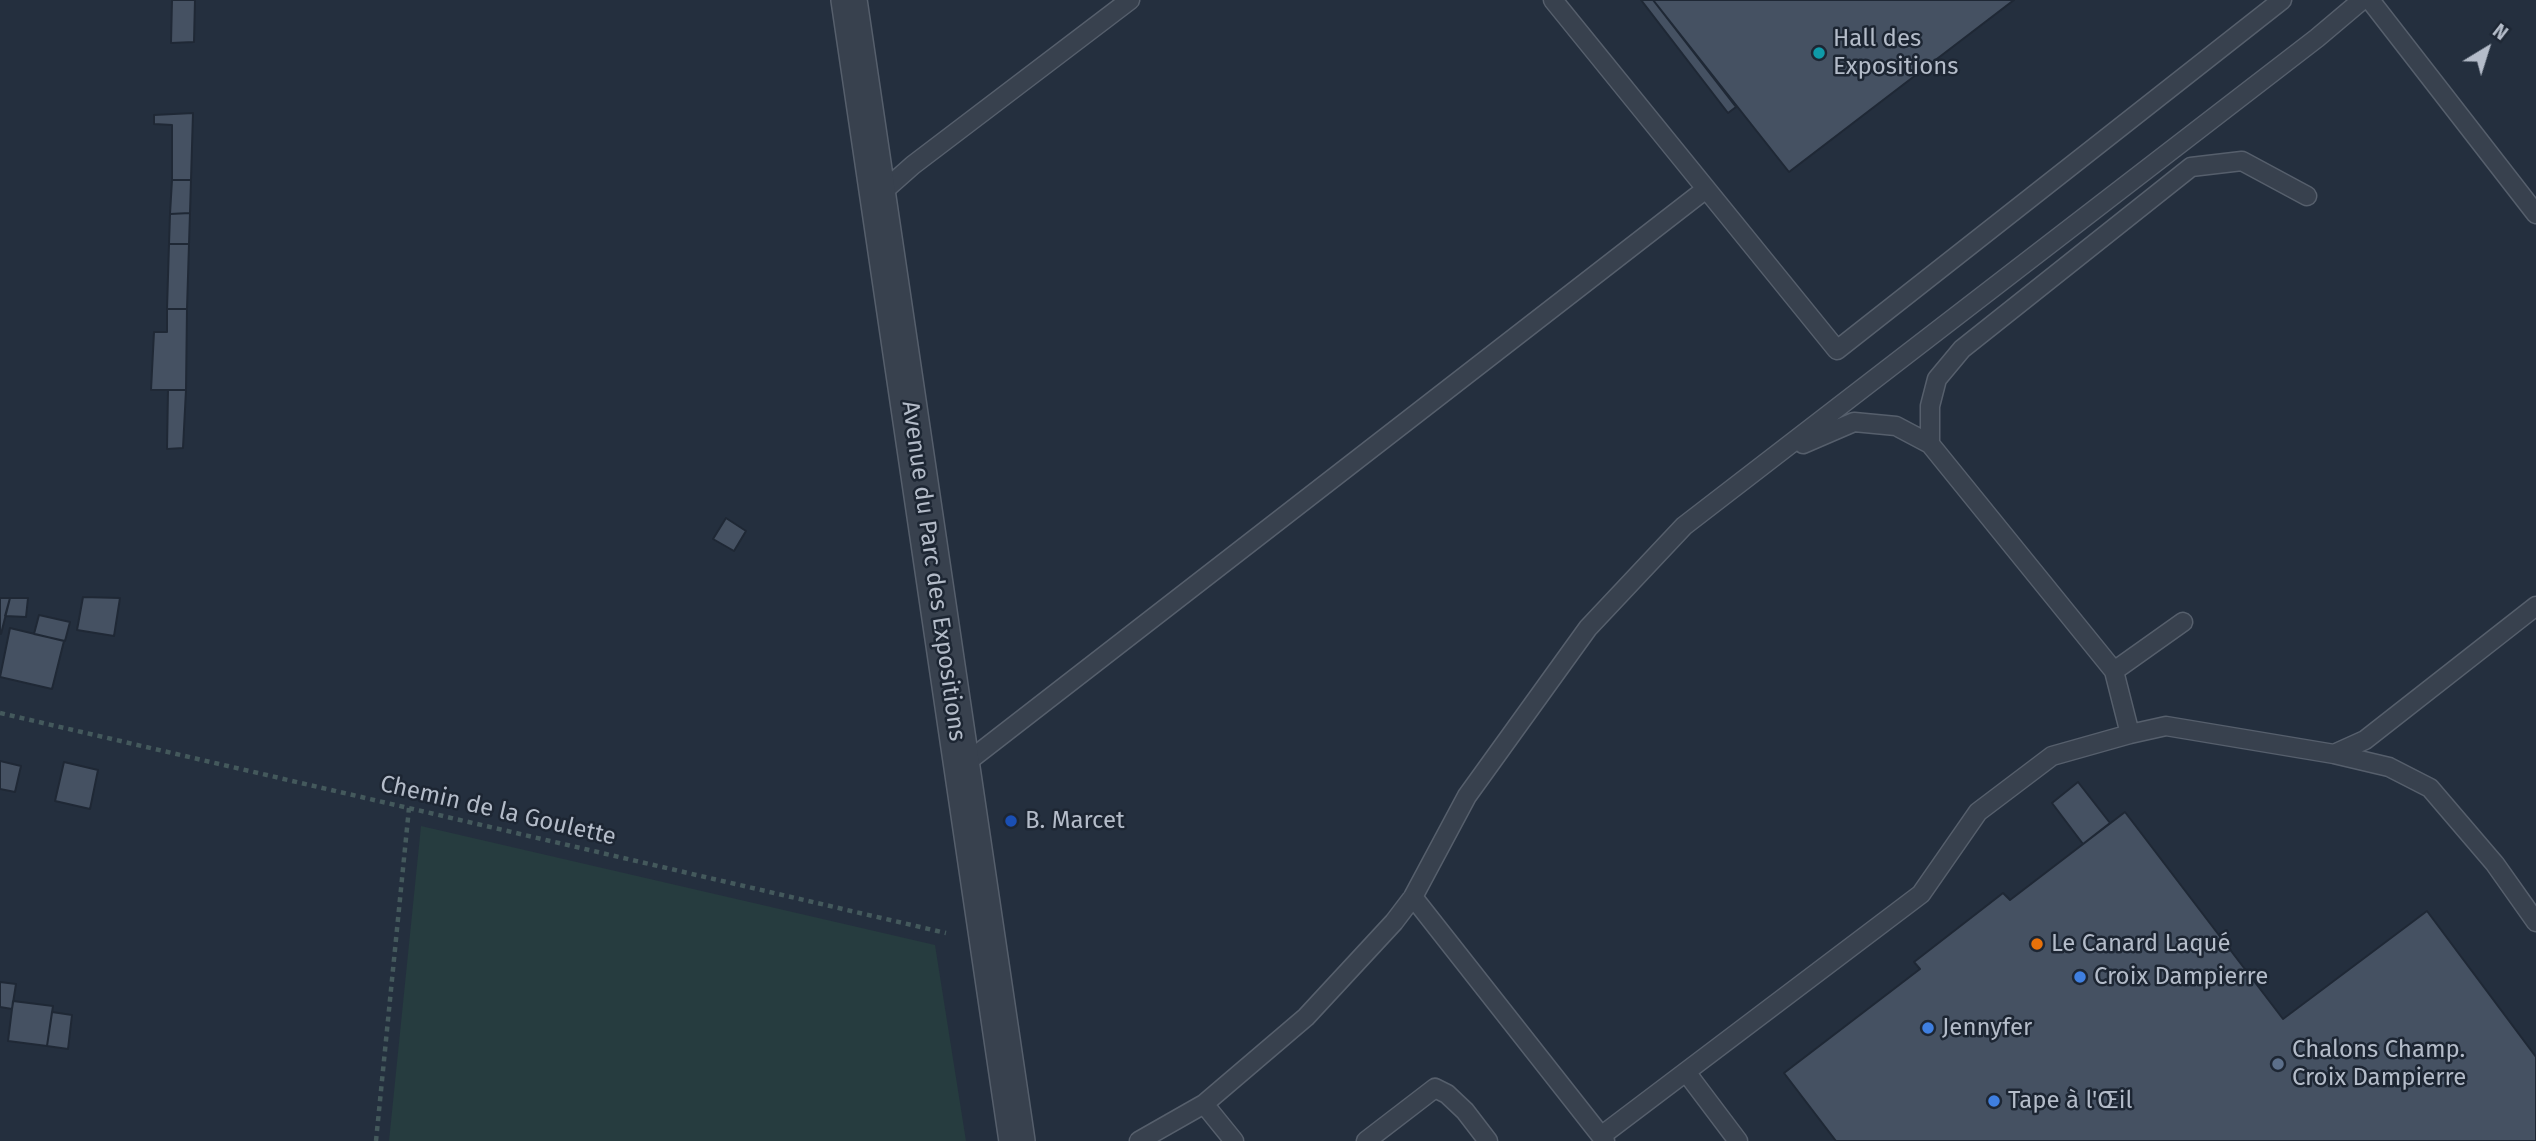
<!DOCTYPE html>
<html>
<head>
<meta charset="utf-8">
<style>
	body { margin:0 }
	#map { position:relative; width:2536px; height:1141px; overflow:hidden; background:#242f3e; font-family:"Fira Sans",sans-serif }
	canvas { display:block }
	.north { position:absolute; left:2452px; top:14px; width:70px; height:70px; -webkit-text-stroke:5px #1d2633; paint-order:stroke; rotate:38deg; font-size:19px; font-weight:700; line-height:28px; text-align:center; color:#b4bcc9 }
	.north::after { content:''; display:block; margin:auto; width:24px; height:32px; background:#b4bcc9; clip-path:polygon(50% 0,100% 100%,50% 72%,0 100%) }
</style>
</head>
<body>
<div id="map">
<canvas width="2536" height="1141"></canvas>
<div class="north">N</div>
</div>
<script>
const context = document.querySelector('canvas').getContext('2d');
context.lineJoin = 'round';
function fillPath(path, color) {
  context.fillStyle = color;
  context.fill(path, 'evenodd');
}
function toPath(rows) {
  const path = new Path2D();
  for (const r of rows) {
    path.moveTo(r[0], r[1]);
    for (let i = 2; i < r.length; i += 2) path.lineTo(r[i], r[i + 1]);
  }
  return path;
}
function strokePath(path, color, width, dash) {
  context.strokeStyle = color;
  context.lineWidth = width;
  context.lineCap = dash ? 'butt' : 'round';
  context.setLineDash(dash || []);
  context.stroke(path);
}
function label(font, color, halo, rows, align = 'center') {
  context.font = font + ' "Fira Sans",sans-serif';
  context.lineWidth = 5;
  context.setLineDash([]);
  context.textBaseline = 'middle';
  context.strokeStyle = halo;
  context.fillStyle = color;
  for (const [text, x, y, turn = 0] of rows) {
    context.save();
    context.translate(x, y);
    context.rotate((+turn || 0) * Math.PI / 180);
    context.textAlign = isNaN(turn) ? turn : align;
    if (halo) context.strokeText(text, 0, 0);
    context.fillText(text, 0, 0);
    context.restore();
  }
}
const green = toPath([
	[421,826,935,945,966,1141,389,1141]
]);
const building = toPath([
	[172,0,195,0,194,42,171,43,172,0],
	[1641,0,1653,0,1736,107,1728,113,1641,0],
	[1653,0,2014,0,1789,172,1653,0],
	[193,113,191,180,172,180,172,125,154,124,154,115,193,113],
	[172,180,191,180,190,213,170,214,172,180],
	[190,213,189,244,169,244,170,214,190,213],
	[169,244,189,244,187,309,167,309,169,244],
	[167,309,187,309,186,390,151,390,154,332,167,332,167,309],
	[168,390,186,390,183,448,167,449,168,390],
	[726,518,746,531,734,551,713,539,726,518],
	[83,597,120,598,114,636,77,630,83,597],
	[0,598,10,598,1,634,0,634,0,598],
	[10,598,28,598,26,617,5,616,10,598],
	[39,615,70,622,65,641,34,634,39,615],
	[10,628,64,641,52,689,0,677,10,628],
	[0,761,21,766,15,792,0,789,0,761],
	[64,762,98,770,90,809,55,801,64,762],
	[2078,782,2110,823,2083,844,2052,803,2078,782],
	[2125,812,2283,1019,2427,911,2536,1057,2536,1141,1836,1141,1784,1073,1920,969,1914,962,2003,893,2010,900,2125,812],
	[0,982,16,984,12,1009,0,1007,0,982],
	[13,1001,53,1006,47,1046,8,1041,13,1001],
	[52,1012,72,1015,68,1049,47,1046,52,1012]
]);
const path = toPath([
	[0,713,946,933],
	[376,1141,409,808]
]);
const service = toPath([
	[1553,0,1837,350,2282,0],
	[2370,0,2536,214],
	[878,196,913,165,1130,0],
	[1803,444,1854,422,1896,426,1930,444,2114,671,2130,734],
	[1930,444,1930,406,1937,379,1962,349,2191,167,2242,161,2307,196],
	[2114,671,2183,622],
	[2334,754,2365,740,2536,606],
	[962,766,1706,189],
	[1413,897,1605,1141],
	[1686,1072,1738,1141],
	[1204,1104,1234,1141],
	[1601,1136,1921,894,1978,812,2052,756,2130,734,2166,726,2334,754,2389,767,2430,788,2495,864,2536,922],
	[1139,1141,1204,1104,1306,1017,1394,922,1413,897,1467,796,1588,628,1684,526,2317,38,2362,0],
	[1366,1141,1435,1088,1447,1094,1465,1111,1488,1141]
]);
const minor = toPath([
	[849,0,1017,1141]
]);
const markers = [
	[1819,53,7,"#0f9aa8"],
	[1011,821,7,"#1a4fb4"],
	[2037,944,7,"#e8710a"],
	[2080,977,7,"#3f7fe0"],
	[1928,1028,7,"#3f7fe0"],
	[2278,1064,7,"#5c6f8a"],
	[1994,1101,7,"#3f7fe0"]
];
const poiNames = [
	["Hall des",1833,39],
	["Expositions",1833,67],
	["B. Marcet",1025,821],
	["Le Canard Laqué",2051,944],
	["Croix Dampierre",2094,977],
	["Jennyfer",1942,1028],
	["Chalons Champ.",2292,1050],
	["Croix Dampierre",2292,1078],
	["Tape à l'Œil",2008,1101]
];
const streetNames = [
	["Avenue du Parc des Expositions",933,571,82],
	["Chemin de la Goulette",498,811,13]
];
fillPath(green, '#263c3f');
fillPath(building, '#455162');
strokePath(building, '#1f2835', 2);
strokePath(service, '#565f6c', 21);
strokePath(minor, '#565f6c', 38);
strokePath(path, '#44595c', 4.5, [5, 5]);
strokePath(service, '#38414e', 18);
strokePath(minor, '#38414e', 35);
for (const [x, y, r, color] of markers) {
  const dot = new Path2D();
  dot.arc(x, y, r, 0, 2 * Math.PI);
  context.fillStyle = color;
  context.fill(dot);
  strokePath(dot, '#1d2633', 2.5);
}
label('24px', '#b4bcc9', '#1d2633', poiNames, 'left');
label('24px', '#b4bcc9', '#1d2633', streetNames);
</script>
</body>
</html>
